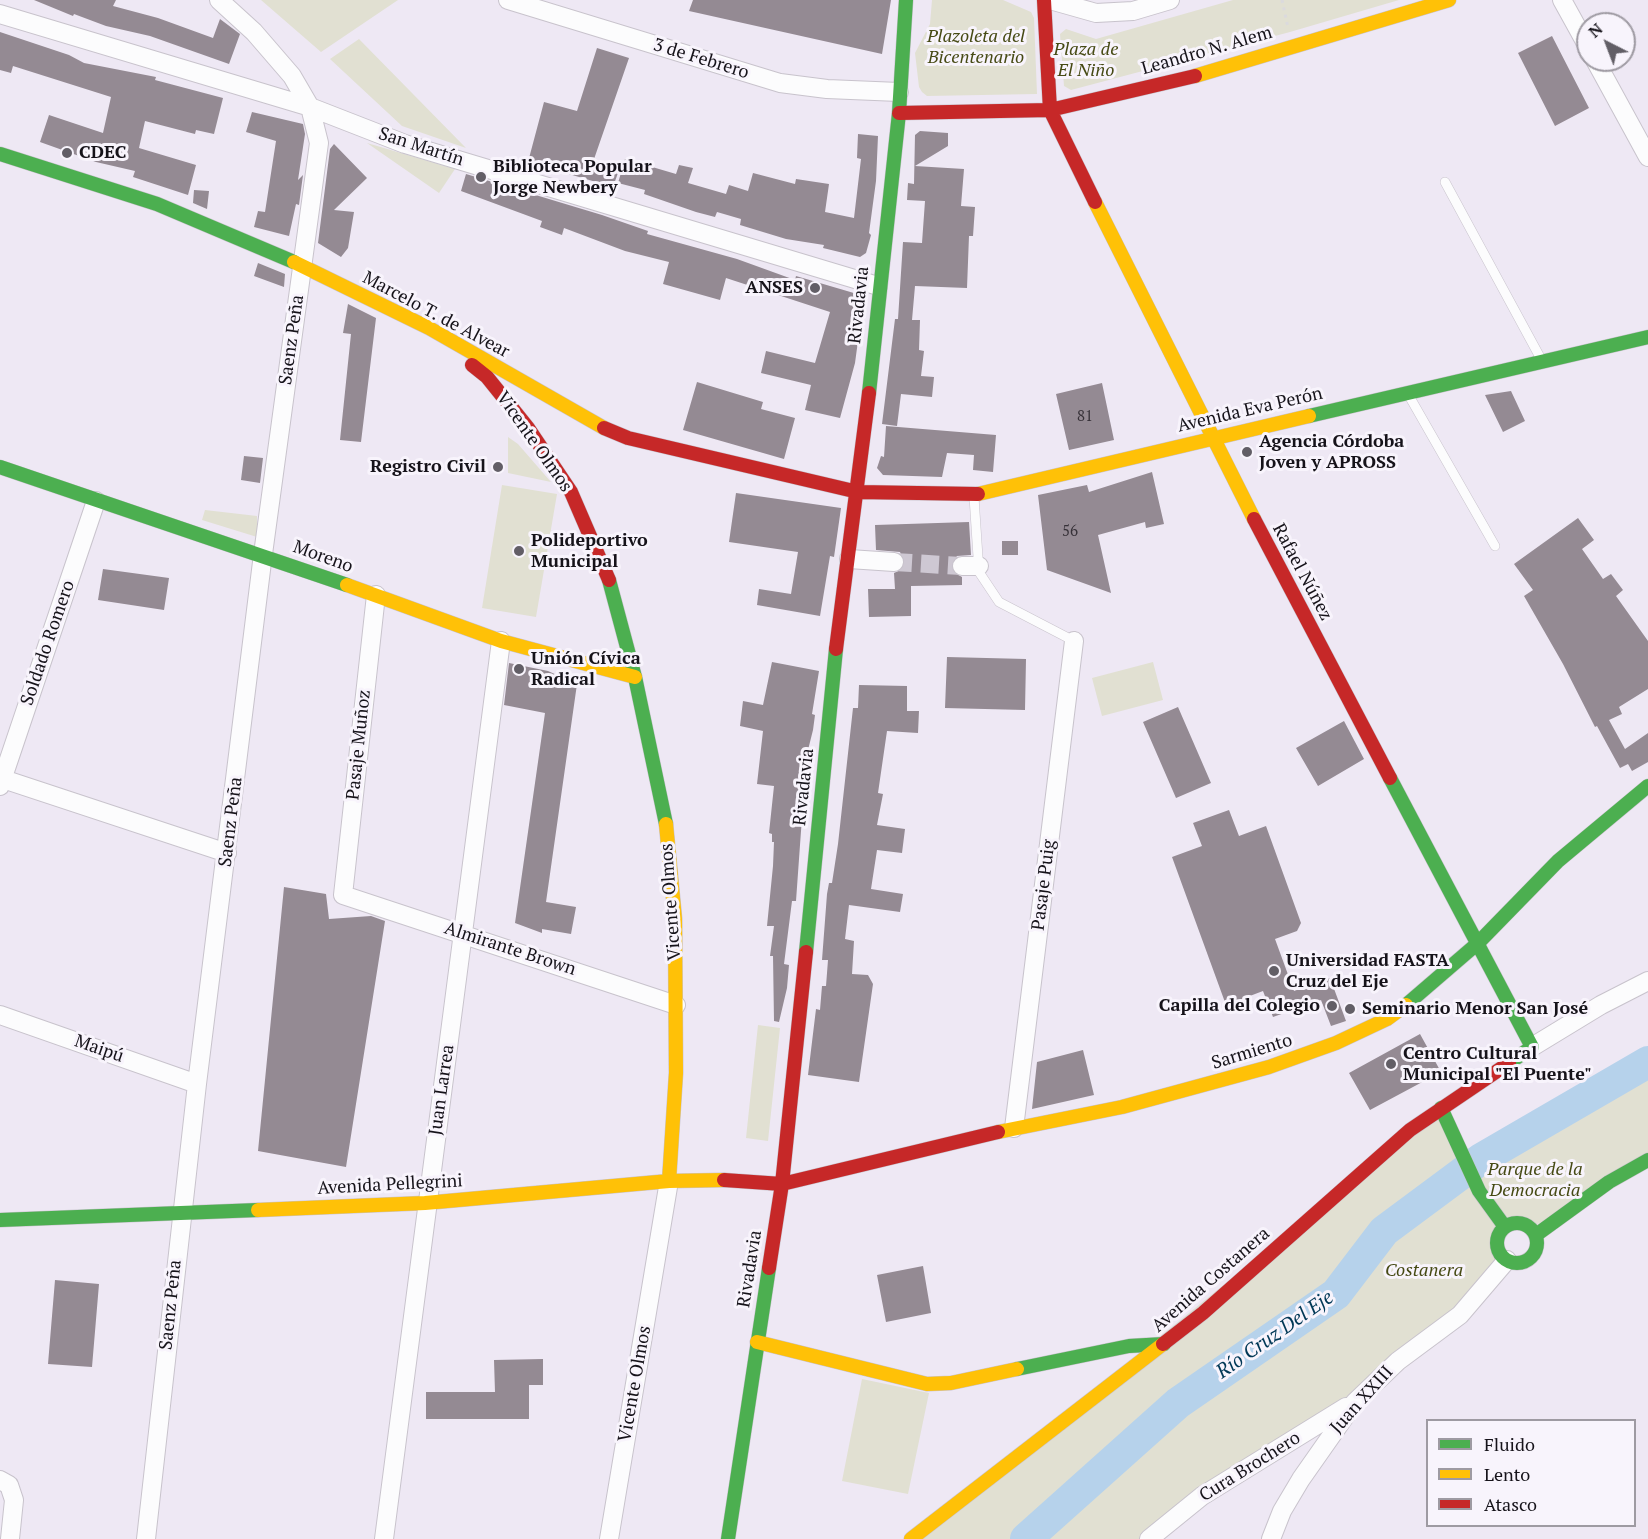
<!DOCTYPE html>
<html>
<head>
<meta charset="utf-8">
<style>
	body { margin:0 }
	#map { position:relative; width:1648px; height:1539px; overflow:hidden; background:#eee8f4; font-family:"PT Serif",serif }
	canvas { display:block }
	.legend { position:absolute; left:1426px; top:1419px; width:210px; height:108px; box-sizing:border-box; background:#f8f4fc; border:2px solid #9e9aa2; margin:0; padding:8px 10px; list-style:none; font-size:18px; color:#16131a }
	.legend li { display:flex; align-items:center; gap:12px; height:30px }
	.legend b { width:30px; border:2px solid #9e9aa2 }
	.north { position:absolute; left:1576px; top:12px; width:60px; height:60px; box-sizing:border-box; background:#f8f4fc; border:2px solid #9e9aa2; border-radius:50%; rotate:318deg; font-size:16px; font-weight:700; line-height:24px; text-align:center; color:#16131a }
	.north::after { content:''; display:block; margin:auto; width:21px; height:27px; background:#625e66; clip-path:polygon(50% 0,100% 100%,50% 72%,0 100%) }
</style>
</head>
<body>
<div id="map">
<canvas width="1648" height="1539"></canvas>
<ul class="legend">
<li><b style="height:8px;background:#4caf50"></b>Fluido</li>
<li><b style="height:8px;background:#ffc107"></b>Lento</li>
<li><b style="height:8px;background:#c62828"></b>Atasco</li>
</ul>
<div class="north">N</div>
</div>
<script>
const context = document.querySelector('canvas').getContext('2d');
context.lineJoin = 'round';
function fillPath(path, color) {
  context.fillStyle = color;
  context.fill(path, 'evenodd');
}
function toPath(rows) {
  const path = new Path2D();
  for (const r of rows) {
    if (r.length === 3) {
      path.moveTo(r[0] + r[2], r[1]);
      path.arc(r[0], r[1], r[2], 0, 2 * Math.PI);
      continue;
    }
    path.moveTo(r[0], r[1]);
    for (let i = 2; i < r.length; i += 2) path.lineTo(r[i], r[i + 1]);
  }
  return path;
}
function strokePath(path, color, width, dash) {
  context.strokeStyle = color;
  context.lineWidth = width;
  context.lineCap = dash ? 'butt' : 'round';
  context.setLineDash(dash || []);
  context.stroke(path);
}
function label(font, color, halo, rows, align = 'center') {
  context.font = font + ' "PT Serif",serif';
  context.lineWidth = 6;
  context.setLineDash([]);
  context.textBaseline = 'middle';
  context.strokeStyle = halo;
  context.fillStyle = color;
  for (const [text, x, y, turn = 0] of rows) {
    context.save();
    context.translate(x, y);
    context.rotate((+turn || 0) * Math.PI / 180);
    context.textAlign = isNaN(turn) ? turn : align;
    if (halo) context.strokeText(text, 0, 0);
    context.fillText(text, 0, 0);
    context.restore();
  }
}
const green = toPath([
	[261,0,398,0,321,52],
	[932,0,1003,0,1031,12,1034,18,1037,94,927,96,922,92,919,87,915,53,930,24],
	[1233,0,1399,0,1290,32,1071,90,1064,86,1060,34,1066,29,1096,39],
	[359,39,466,148,402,126,330,59],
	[367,143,455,169,439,193],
	[508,437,518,444,551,482,508,473],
	[502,485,557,494,536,617,482,608],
	[205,510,257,516,257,537,202,520],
	[1153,662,1163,700,1102,716,1092,678],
	[758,1025,780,1028,768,1141,746,1138],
	[1648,1062,1648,1160,1531,1228,1522,1223,1513,1223,1500,1232,1497,1242,1501,1256,1476,1298,1381,1375,1149,1539,1026,1539,1078,1491,1022,1539,911,1539,1441,1108,1469,1168],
	[862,1379,929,1393,908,1494,842,1481]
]);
const river = toPath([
	[1026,1539,1178,1403,1336,1294,1384,1231,1481,1159,1648,1062]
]);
const building = toPath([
	[34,0,116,0,113,6,158,18,213,38,220,19,240,34,229,64,150,36,106,26,74,14,73,16],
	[693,0,891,0,882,54,689,11],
	[0,32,69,55,84,63,156,77,155,80,223,98,214,134,196,130,195,134,145,121,139,148,196,165,188,195,133,177,135,171,96,162,40,142,49,115,103,133,111,97,13,66,11,73,0,70],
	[1552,36,1589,108,1555,126,1518,53],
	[597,48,629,58,593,162,619,170,613,187,528,162,544,102,577,111],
	[252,112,303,124,305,134,298,180,303,175,299,205,296,204,289,236,254,227,258,211,265,212,276,141,246,132],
	[920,131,948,133,948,146,915,166,964,169,961,206,975,207,973,236,969,236,967,288,915,286,912,320,920,320,919,350,924,351,921,376,934,377,932,397,901,394,897,426,882,424,895,319,898,319,903,242,922,243,925,201,907,200,908,183,914,184,915,135],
	[858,134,878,136,876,181,869,233,871,235,866,253,860,257,823,248,824,245,786,239,740,225,741,219,717,212,715,217,696,212,644,194,645,190,618,183,625,159,676,174,679,165,693,168,688,183,726,194,729,185,748,191,753,173,795,184,796,179,829,184,825,212,854,218,861,159,857,158],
	[334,144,367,178,334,210,354,212,348,248,341,257,318,243,330,149],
	[466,174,602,215,648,231,647,234,737,259,795,280,796,276,864,296,855,363,840,418,805,410,811,385,761,373,766,351,815,363,830,312,726,278,720,300,663,284,669,262,625,251,564,228,562,235,540,227,542,221,461,191],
	[194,190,209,191,207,209,193,203],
	[258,263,285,274,284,287,254,276],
	[348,304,376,318,361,442,340,440,351,334,343,333],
	[697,382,763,402,761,409,795,418,784,459,683,430],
	[1102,383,1114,440,1069,450,1056,394],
	[1511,391,1525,421,1503,432,1485,395],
	[886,426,996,435,993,472,973,470,974,455,947,453,942,477,883,475,877,468,881,456,884,457],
	[244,456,263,458,260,483,241,480],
	[1152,472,1164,524,1146,528,1145,522,1098,535,1111,593,1047,570,1038,495,1087,485,1089,492],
	[736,493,841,508,834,557,830,556,820,616,757,605,759,589,791,594,798,552,729,542],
	[1578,518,1594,540,1582,549,1603,579,1611,574,1623,590,1616,596,1648,641,1648,689,1619,707,1622,714,1609,720,1625,749,1648,733,1648,762,1632,771,1628,764,1620,768,1597,726,1595,727,1563,664,1524,596,1533,590,1514,564],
	[969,522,971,555,957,556,951,565,953,572,962,577,962,585,911,586,911,616,869,617,868,589,895,589,894,573,903,569,905,563,900,552,876,550,875,525],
	[1002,541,1018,541,1018,555,1002,555],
	[103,569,169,578,164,610,98,600],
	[947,657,1026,659,1025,710,945,708],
	[772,662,819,671,812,714,815,715,813,730,806,758,810,758,807,790,804,789,796,901,792,901,784,964,789,965,787,988,779,1022,774,1021,773,956,770,956,774,926,767,926,773,866,774,842,772,842,772,834,769,833,774,786,757,784,763,731,740,726,743,701,763,705],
	[509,663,548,671,577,684,546,902,576,907,571,934,542,929,542,933,515,923,545,713,504,705],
	[859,685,907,686,907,711,919,711,918,733,887,731,878,793,883,794,877,825,905,829,902,853,877,850,871,889,903,894,900,912,849,905,845,939,854,941,852,974,868,975,873,984,859,1082,808,1075,816,1009,820,1010,822,986,826,986,828,960,822,960,827,894,829,883,832,883,838,844,853,708,858,708],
	[1178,707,1211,783,1176,798,1143,722],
	[1344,721,1364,759,1318,786,1296,748],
	[1229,810,1239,836,1266,826,1301,923,1297,931,1275,939,1294,991,1330,978,1346,1021,1331,1026,1321,1000,1273,1017,1263,991,1226,1005,1172,857,1202,846,1193,823],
	[284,887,326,894,329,919,371,916,385,921,346,1167,258,1151],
	[1420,1034,1441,1072,1370,1110,1349,1073],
	[1083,1050,1094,1095,1032,1109,1037,1062],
	[923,1266,931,1313,886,1322,877,1275],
	[55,1280,99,1284,92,1367,48,1364],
	[543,1359,543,1385,529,1385,529,1419,426,1419,426,1392,495,1392,494,1360]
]);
const streetTunnel = toPath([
	[894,562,962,566]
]);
const path = toPath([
	[1282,0,1288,28]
]);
const lane = toPath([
	[1445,182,1541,359],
	[1408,394,1495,546],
	[974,497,979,572,999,602,1074,641]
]);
const street = toPath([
	[508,0,780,83,827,89,899,92],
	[1050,0,1096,13,1133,11,1170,0],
	[1562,0,1588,47],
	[0,14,310,107,405,144,878,286],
	[1595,60,1648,157],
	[849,559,894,562],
	[962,566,979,566],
	[376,595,343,895,676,1005],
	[0,778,227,853],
	[0,786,96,501],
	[0,1015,197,1084],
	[1532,1047,1601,1005,1648,981],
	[1014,1128,1074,641],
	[0,1480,9,1485,14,1500,10,1539],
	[146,1539,197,1084,263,554,319,143,310,107,292,76,254,32,219,0],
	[384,1539,501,641],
	[609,1539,669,1181],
	[1149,1539,1202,1496,1346,1407],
	[1271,1539,1282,1511,1301,1479,1355,1402,1398,1361,1460,1315,1507,1260]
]);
const fast = toPath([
	[0,154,157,204,294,262],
	[869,393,899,113,906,0],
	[1309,416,1648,337],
	[0,467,347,585],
	[609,580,635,677,666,824],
	[1390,778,1532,1047,1509,1063],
	[806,952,836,649],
	[1406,1005,1478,943,1558,861,1648,786],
	[1441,1108,1479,1191,1505,1227],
	[0,1220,258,1210],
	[1517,1243,20],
	[1536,1235,1609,1182,1648,1160],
	[1017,1369,1129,1346,1164,1344],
	[728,1539,769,1268]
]);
const slow = toPath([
	[1195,76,1449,0],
	[1095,202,1254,519],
	[294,262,429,328,604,428],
	[978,494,1309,416],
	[347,585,501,641,635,677],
	[666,824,675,919,676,1073,669,1181],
	[998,1132,1122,1107,1269,1067,1336,1043,1387,1019,1406,1005],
	[258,1210,425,1203,669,1181,724,1180],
	[757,1342,927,1384,951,1383,1017,1369],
	[911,1539,1163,1344]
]);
const jam = toPath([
	[1044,0,1050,110,1095,202],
	[899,113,1050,110,1195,76],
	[472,365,487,377,528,428,571,492,609,580],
	[604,428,628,438,858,492,978,494],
	[1254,519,1390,778],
	[836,649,869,393],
	[724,1180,782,1184,998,1132],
	[769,1268,782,1184,806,952],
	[1163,1344,1203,1313,1410,1130,1509,1063]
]);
const markers = [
	[67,153,6,"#625e66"],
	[481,177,6,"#625e66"],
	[815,288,6,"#625e66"],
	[1247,452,6,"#625e66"],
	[498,467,6,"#625e66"],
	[519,551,6,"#625e66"],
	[519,669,6,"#625e66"],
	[1274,971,6,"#625e66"],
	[1332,1006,6,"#625e66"],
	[1350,1009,6,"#625e66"],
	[1391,1064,6,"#625e66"]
];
const numberNames = [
	["81",1085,417],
	["56",1070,532]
];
const parkNames = [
	["Plazoleta del",976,37],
	["Bicentenario",976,58],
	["Plaza de",1086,50],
	["El Niño",1086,71],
	["Parque de la",1535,1170],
	["Democracia",1535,1191],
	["Costanera",1424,1271]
];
const streetNames = [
	["Leandro N. Alem",1207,51,-16],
	["3 de Febrero",701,59,17],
	["San Martín",421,147,18],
	["Rivadavia",859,305,-84],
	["Marcelo T. de Alvear",436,315,28],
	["Saenz Peña",292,340,-82],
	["Avenida Eva Perón",1250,410,-13],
	["Vicente Olmos",534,442,55],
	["Moreno",323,557,20],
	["Rafael Núñez",1302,572,62],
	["Soldado Romero",48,643,-71],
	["Pasaje Muñoz",359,745,-84],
	["Rivadavia",804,787,-84],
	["Saenz Peña",231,822,-83],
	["Pasaje Puig",1044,885,-83],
	["Vicente Olmos",671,902,-94],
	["Almirante Brown",510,949,18],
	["Maipú",99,1049,19],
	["Sarmiento",1252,1052,-17],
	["Juan Larrea",442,1090,-82],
	["Avenida Pellegrini",390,1185,-3],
	["Rivadavia",750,1269,-81],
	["Avenida Costanera",1211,1280,-41],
	["Saenz Peña",171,1305,-84],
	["Vicente Olmos",635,1384,-80],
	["Juan XXIII",1362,1400,-48],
	["Cura Brochero",1250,1467,-32]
];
const poiNames = [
	["CDEC",79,153],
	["Biblioteca Popular",493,167],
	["Jorge Newbery",493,188],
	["ANSES",803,288,"right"],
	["Agencia Córdoba",1259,442],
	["Joven y APROSS",1259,463],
	["Registro Civil",486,467,"right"],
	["Polideportivo",531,541],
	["Municipal",531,562],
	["Unión Cívica",531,659],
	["Radical",531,680],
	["Universidad FASTA",1286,961],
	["Cruz del Eje",1286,982],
	["Capilla del Colegio",1320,1006,"right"],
	["Seminario Menor San José",1362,1009],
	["Centro Cultural",1403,1054],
	["Municipal \"El Puente\"",1403,1075]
];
const waterNames = [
	["Río Cruz Del Eje",1275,1335,-35]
];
fillPath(green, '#e1e0d2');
strokePath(river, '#b6d2eb', 32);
fillPath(building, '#948a93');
strokePath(streetTunnel, '#cec8d3', 18, [18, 9]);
strokePath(lane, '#c8c3cc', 10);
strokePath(street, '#c8c3cc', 20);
strokePath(fast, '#c8c3cc', 15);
strokePath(slow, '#c8c3cc', 15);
strokePath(jam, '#c8c3cc', 15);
strokePath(path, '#dbdadd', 3, [3, 4.5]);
strokePath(lane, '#fcfcfd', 9);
strokePath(street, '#fcfcfd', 18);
strokePath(fast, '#4caf50', 14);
strokePath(slow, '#ffc107', 14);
strokePath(jam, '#c62828', 14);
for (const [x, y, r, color] of markers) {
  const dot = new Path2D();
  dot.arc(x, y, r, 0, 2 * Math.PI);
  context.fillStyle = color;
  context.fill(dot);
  strokePath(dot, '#f8f4fc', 2);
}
label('15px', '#363138', null, numberNames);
label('italic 18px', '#464a14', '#f8f4fc', parkNames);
label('18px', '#16131a', '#f8f4fc', streetNames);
label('bold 18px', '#16131a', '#f8f4fc', poiNames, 'left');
label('italic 20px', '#003856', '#f8f4fc', waterNames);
</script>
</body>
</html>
